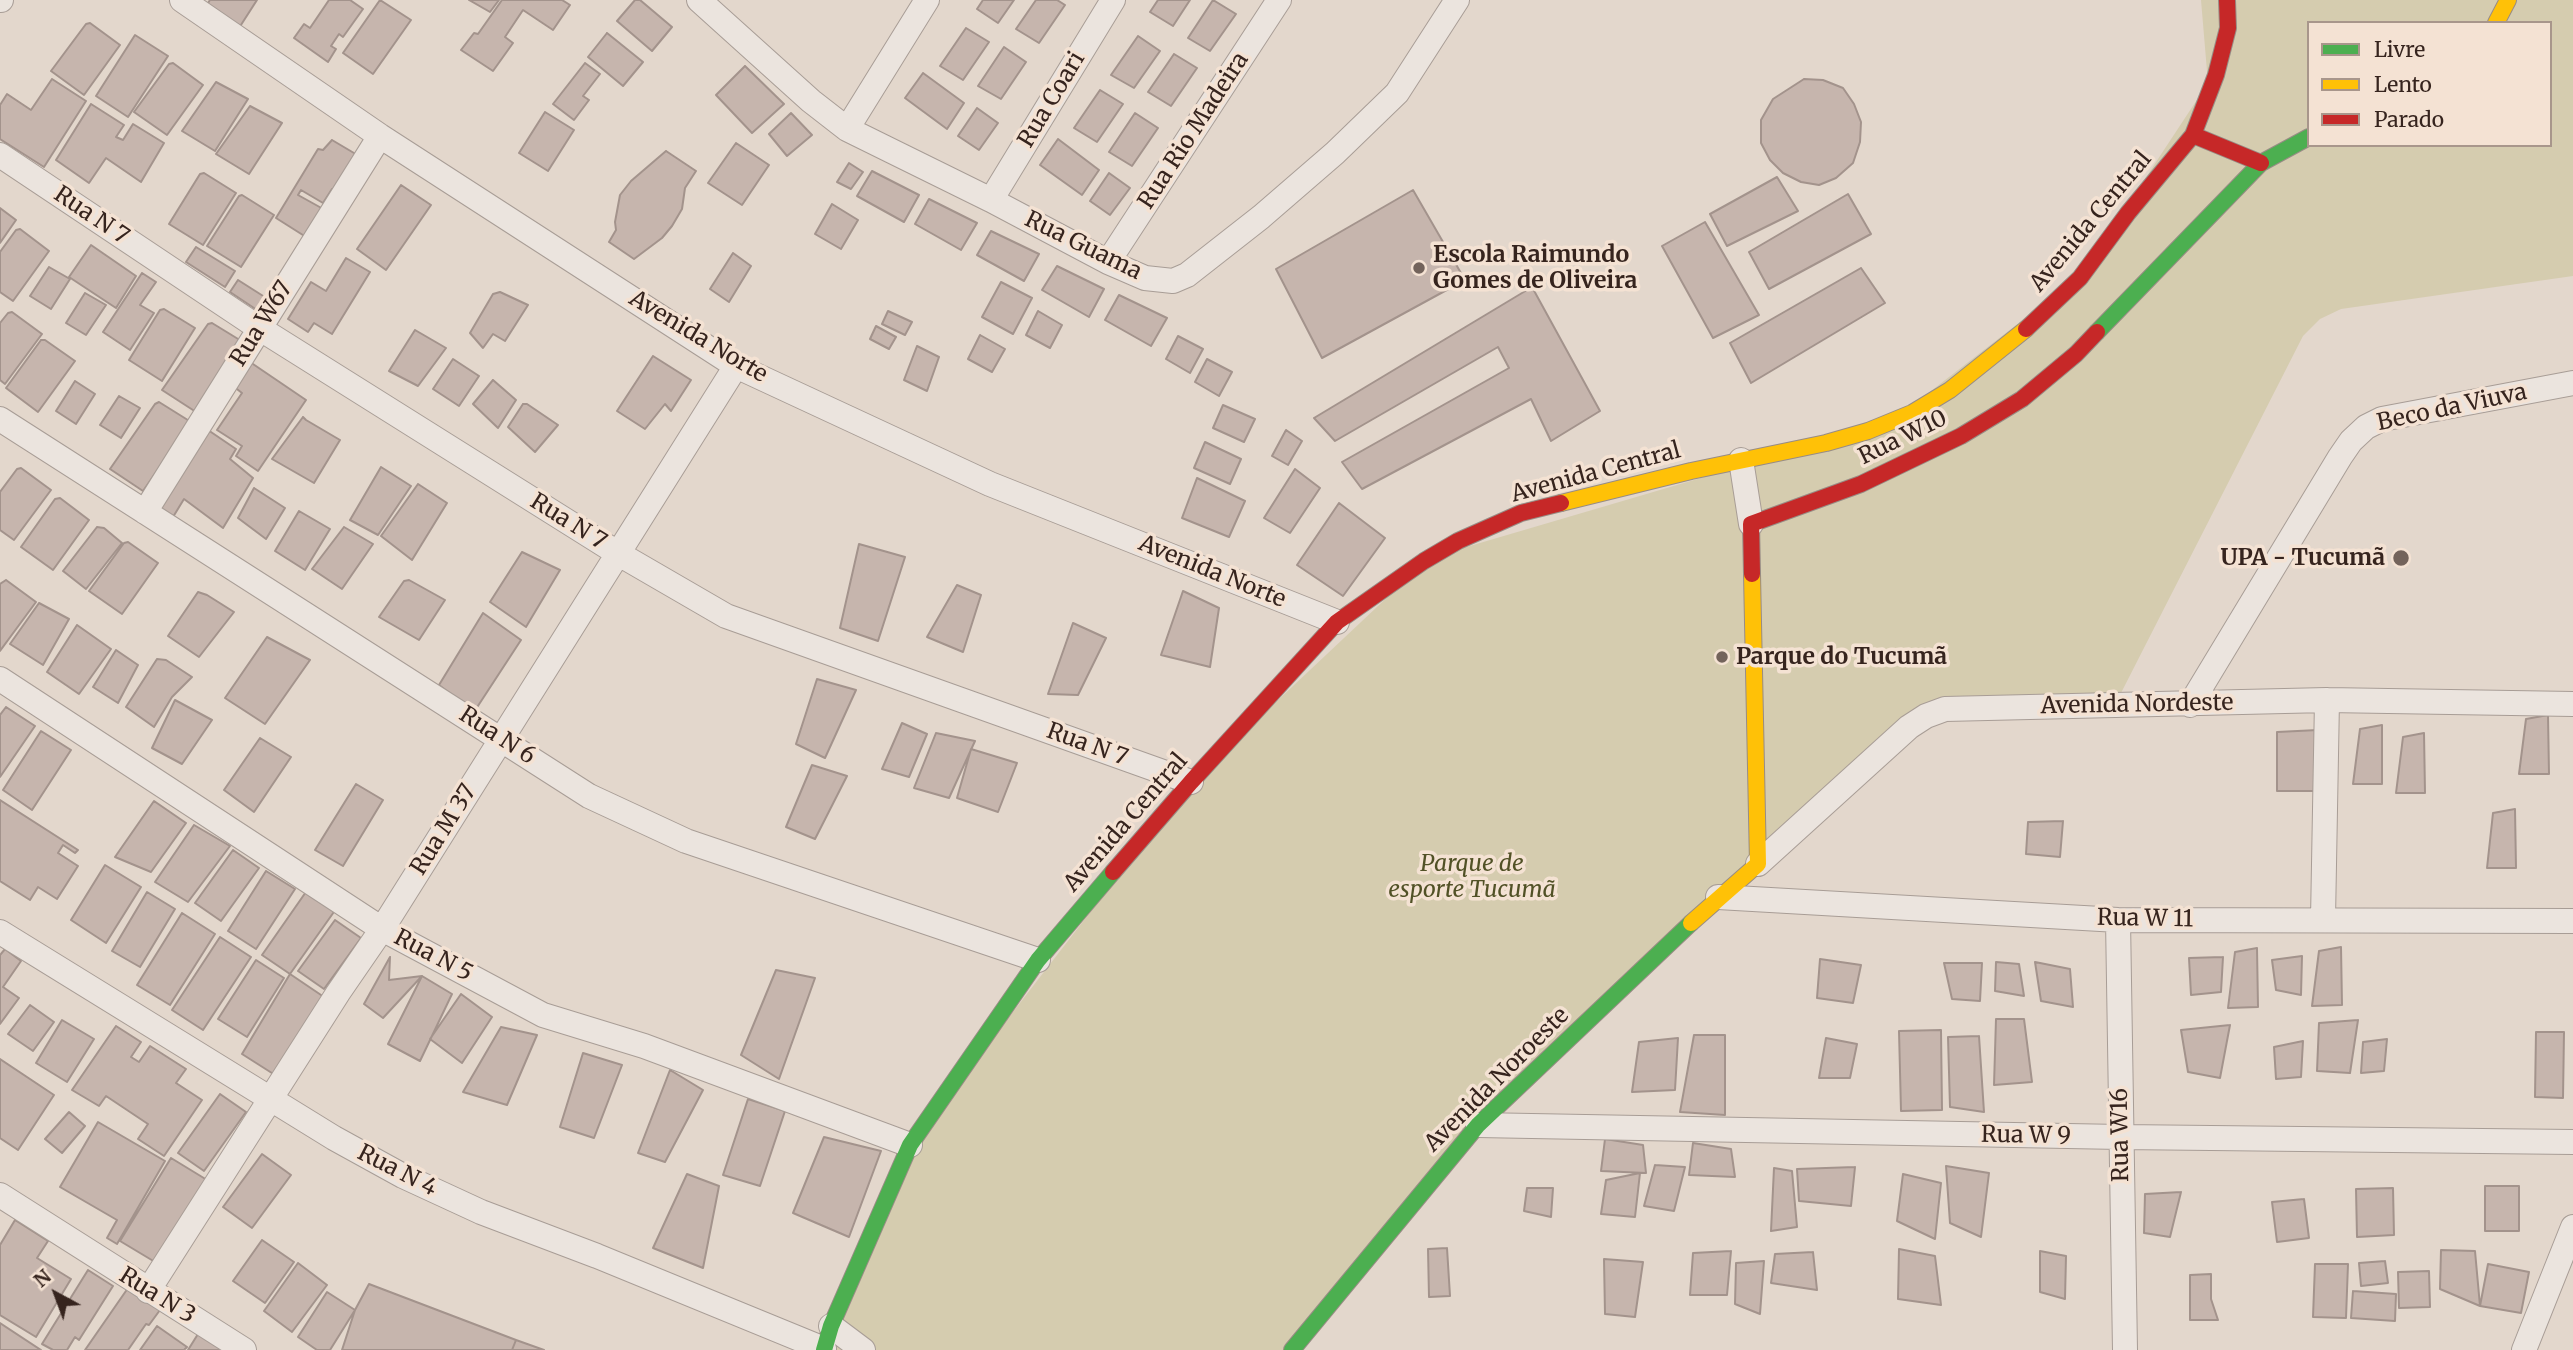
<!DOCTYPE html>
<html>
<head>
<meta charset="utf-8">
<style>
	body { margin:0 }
	#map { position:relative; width:2573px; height:1350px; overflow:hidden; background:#e3d7cc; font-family:Merriweather,serif }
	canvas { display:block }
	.legend { position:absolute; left:2307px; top:21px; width:245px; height:126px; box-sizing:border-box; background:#f4e2d3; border:2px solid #a8968b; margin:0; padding:9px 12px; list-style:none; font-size:21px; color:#36241e }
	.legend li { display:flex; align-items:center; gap:14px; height:35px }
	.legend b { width:35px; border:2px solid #a8968b }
	.north { position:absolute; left:21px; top:1259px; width:70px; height:70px; -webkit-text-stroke:5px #f4e2d3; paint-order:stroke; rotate:319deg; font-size:19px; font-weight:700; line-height:28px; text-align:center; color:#36241e }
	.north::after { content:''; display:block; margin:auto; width:24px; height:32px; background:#36241e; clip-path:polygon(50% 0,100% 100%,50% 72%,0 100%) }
</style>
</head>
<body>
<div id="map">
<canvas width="2573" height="1350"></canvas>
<ul class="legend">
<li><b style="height:9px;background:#4caf50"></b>Livre</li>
<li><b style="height:9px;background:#ffc107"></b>Lento</li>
<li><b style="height:9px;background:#c62828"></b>Parado</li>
</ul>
<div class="north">N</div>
</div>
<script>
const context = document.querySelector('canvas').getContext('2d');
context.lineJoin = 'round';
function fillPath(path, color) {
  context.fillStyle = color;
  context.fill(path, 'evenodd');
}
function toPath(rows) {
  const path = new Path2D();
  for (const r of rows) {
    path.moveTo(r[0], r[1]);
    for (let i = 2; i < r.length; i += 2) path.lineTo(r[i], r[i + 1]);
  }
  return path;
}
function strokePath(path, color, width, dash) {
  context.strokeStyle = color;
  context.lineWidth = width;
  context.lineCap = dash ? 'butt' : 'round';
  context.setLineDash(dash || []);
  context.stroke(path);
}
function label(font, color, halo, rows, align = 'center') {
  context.font = font + ' Merriweather,serif';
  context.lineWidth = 7;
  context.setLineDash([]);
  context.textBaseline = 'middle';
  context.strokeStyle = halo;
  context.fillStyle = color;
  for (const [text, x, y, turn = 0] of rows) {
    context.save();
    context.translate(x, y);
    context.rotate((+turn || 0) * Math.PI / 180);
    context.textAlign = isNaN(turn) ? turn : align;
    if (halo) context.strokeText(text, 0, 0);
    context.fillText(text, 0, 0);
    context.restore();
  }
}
const green = toPath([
	[2201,0,2573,0,2573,276,2341,309,2320,319,2303,336,2121,693,1926,716,1478,1125,1292,1350,824,1350,910,1145,1191,782,1429,558,1891,422,2083,273,2208,83],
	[2309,23,2550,23,2550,145,2309,145]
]);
const building = toPath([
	[210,0,257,0,239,28,206,6,210,0],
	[329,0,350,0,363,9,343,37,339,34,331,46,336,49,328,62,294,38,304,24,310,28,329,0],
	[380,0,411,20,373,74,343,53,380,0],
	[469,0,499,0,490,12,469,0],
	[502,0,562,0,570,5,553,30,523,10,505,37,513,43,493,71,461,50,474,33,478,34,502,0],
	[635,0,640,0,672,27,652,51,617,21,635,0],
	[983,0,1014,0,998,23,977,9,983,0],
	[1036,0,1057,0,1065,5,1039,43,1016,29,1036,0],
	[1158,0,1190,0,1173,26,1150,12,1158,0],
	[1213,0,1236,14,1210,51,1188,38,1213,0],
	[90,23,120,45,84,95,51,71,86,24,90,23],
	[966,28,989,42,963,80,940,66,966,28],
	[607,33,643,62,623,86,588,57,607,33],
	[135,35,168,56,128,117,96,96,135,35],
	[1138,36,1160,51,1134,88,1111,75,1138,36],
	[1004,47,1026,62,1001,99,978,86,1004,47],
	[1174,54,1197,68,1171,106,1148,92,1174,54],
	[173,63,203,85,167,135,134,112,169,64,173,63],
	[585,63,600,74,583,96,589,100,574,120,553,104,585,63],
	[745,66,784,104,752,133,716,95,745,66],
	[923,73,964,103,947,129,905,98,923,73],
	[52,79,86,101,44,167,0,139,0,105,7,94,31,110,52,79],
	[1804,79,1823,80,1843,88,1854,104,1861,122,1860,142,1853,163,1836,178,1819,185,1801,182,1783,173,1770,160,1761,143,1761,120,1773,99,1804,79],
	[216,82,248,99,215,151,182,131,216,82],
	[1100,90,1123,104,1097,142,1074,128,1100,90],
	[91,104,124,125,116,137,123,140,133,124,164,143,141,182,106,158,89,183,56,160,91,104],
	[250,106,282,123,249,174,216,154,250,106],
	[977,108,998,123,979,150,958,136,977,108],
	[545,112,574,130,548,171,519,153,545,112],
	[791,113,812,135,787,156,769,134,791,113],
	[1135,113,1158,128,1132,166,1109,152,1135,113],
	[1058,139,1099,170,1082,195,1040,165,1058,139],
	[332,140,359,156,335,193,332,189,323,203,301,190,298,195,325,210,306,237,276,218,318,149,323,150,332,140],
	[736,143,769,165,742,205,708,183,736,143],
	[666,151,696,171,685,188,682,209,672,226,662,238,634,259,609,242,616,230,615,222,620,195,631,181,666,151],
	[849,163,863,172,851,189,837,182,849,163],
	[872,171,919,195,904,222,857,196,872,171],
	[204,173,236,193,203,245,169,224,200,174,204,173],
	[1109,173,1130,188,1110,215,1090,201,1109,173],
	[1777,177,1798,211,1727,246,1710,214,1777,177],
	[401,185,431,205,386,270,357,249,401,185],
	[1413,190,1465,280,1322,358,1276,269,1413,190],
	[1848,194,1871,234,1769,289,1749,252,1848,194],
	[242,195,274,215,241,267,207,246,239,196,242,195],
	[929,199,977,223,961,250,915,224,929,199],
	[832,204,858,220,841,249,815,234,832,204],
	[0,208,16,220,0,243,0,208],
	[1705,222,1759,315,1713,338,1662,246,1705,222],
	[20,229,49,251,13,301,0,292,0,252,16,230,20,229],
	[991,231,1039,254,1024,281,977,255,991,231],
	[91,245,136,276,116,308,69,277,91,245],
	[196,247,235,271,225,287,186,262,196,247],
	[733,253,751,266,729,302,710,289,733,253],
	[346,258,370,272,332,334,314,323,308,332,288,319,311,282,326,291,346,258],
	[1057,266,1104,289,1089,317,1042,290,1057,266],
	[49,267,70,279,51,309,30,296,49,267],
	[1861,268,1885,303,1751,383,1730,343,1861,268],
	[142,273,156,282,140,305,154,313,130,350,103,332,142,273],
	[238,280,271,301,263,314,230,292,238,280],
	[1001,282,1032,298,1013,334,982,317,1001,282],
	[1532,287,1600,411,1551,441,1531,399,1362,489,1342,462,1509,368,1498,347,1335,441,1314,418,1532,287],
	[500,292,528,305,505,341,493,334,483,348,470,333,493,294,500,292],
	[85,293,106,305,86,335,66,323,85,293],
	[1119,295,1167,318,1151,346,1105,320,1119,295],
	[164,309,195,328,162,381,129,360,160,310,164,309],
	[888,311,912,322,905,335,882,324,888,311],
	[1038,311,1062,325,1050,348,1026,335,1038,311],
	[12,312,42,334,5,384,0,380,0,323,8,313,12,312],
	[212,323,243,342,196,412,162,390,208,324,212,323],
	[876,326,896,337,889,349,870,339,876,326],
	[415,330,446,348,418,386,389,371,415,330],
	[980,335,1005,349,992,372,968,359,980,335],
	[1178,336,1203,349,1190,373,1166,359,1178,336],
	[41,340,45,340,75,361,38,412,6,388,41,340],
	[917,346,939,357,927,391,904,380,917,346],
	[653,356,691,380,671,411,665,404,645,429,617,411,653,356],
	[453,359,479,376,459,406,433,389,453,359],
	[1207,359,1232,372,1219,396,1195,382,1207,359],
	[250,362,306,400,258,471,236,456,242,446,217,430,242,393,233,386,250,362],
	[493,380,516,400,498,428,473,404,493,380],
	[75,381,95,394,76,424,56,411,75,381],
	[119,396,140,408,121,438,100,425,119,396],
	[159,402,191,422,143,491,110,469,155,404,159,402],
	[523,404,527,404,558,425,535,452,508,427,523,404],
	[1223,405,1255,419,1244,442,1213,428,1223,405],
	[303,417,306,420,340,440,314,483,272,459,303,417],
	[208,430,236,449,230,459,253,478,223,528,184,499,173,517,157,509,208,430],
	[1286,430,1302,441,1288,465,1272,456,1286,430],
	[1205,442,1241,459,1230,484,1194,468,1205,442],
	[381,467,411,486,378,535,350,520,381,467],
	[21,468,51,490,14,540,0,530,0,492,17,469,21,468],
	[1295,469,1320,488,1290,533,1264,518,1295,469],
	[1197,478,1245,501,1229,537,1182,518,1197,478],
	[418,484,447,503,412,560,381,536,418,484],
	[254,488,285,508,266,539,238,518,254,488],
	[60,498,89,520,53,570,21,547,55,499,60,498],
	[1339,503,1385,538,1343,596,1297,565,1339,503],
	[299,511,330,529,305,570,275,551,299,511],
	[97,527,104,528,122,543,86,589,63,571,97,527],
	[344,527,373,544,342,589,312,569,344,527],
	[128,542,158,563,122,614,89,591,124,543,128,542],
	[859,544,905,557,878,641,840,628,859,544],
	[522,552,560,570,526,627,490,602,522,552],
	[6,580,36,602,0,651,0,584,6,580],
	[409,580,445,600,419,640,379,617,404,581,409,580],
	[957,585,981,595,963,652,927,637,957,585],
	[1183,591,1219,608,1210,667,1161,655,1183,591],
	[198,592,207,595,234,612,199,657,168,636,198,592],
	[39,603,69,619,43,665,10,644,39,603],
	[483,613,521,640,474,712,439,685,483,613],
	[1073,623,1106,638,1078,695,1048,694,1073,623],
	[77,625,111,649,79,694,47,672,77,625],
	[267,637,310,660,265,724,225,698,267,637],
	[116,650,138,665,118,703,93,687,116,650],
	[157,659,166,660,192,677,172,697,154,727,126,707,157,659],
	[817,679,856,690,825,758,796,744,817,679],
	[175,700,212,720,182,764,152,748,175,700],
	[6,707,35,726,0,777,0,715,6,707],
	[2548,715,2549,774,2519,774,2526,719,2548,715],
	[902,723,927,734,909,777,882,769,902,723],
	[2382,725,2382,784,2353,784,2360,729,2382,725],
	[2318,730,2315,791,2277,791,2277,732,2318,730],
	[41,731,71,750,32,810,3,790,41,731],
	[936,733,975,741,949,798,914,788,936,733],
	[2424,733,2425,793,2396,793,2403,737,2424,733],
	[260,738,291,757,254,812,224,790,260,738],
	[971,749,1017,763,998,812,957,798,971,749],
	[812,765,847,776,815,839,786,827,812,765],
	[356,784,383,800,343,866,315,850,356,784],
	[0,800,78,850,75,853,63,845,58,853,78,866,57,899,38,887,30,900,0,881,0,800],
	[154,801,186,823,151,872,115,857,154,801],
	[2515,809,2516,868,2487,868,2493,813,2515,809],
	[2063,821,2060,857,2026,854,2028,822,2063,821],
	[194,825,230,846,188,902,155,882,194,825],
	[233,850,259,868,221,921,195,903,233,850],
	[105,865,141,887,106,943,71,920,105,865],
	[266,871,295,889,256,949,228,931,266,871],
	[308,889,336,909,290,974,262,955,308,889],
	[147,892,175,909,140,967,112,951,147,892],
	[182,913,215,934,170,1005,137,985,182,913],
	[335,920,361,938,324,989,298,971,335,920],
	[220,937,251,957,203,1030,172,1010,220,937],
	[2341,947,2342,1005,2312,1006,2319,951,2341,947],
	[2257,948,2258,1007,2228,1008,2235,952,2257,948],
	[5,949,21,961,3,987,19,998,0,1024,0,955,5,949],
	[2302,956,2301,995,2276,990,2272,960,2302,956],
	[390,957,389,980,422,976,383,1018,364,1004,390,957],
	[2223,957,2221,992,2191,995,2189,958,2223,957],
	[1820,959,1861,965,1853,1003,1817,998,1820,959],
	[256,960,284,978,247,1037,218,1019,256,960],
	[1996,962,2019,964,2024,996,1995,991,1996,962],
	[2035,962,2070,969,2073,1007,2041,1001,2035,962],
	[1944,963,1982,963,1980,1001,1952,999,1944,963],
	[776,970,815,978,779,1079,741,1055,776,970],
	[290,974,324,997,275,1075,242,1054,290,974],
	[422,976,452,994,420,1061,388,1044,422,976],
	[461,994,492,1017,462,1063,430,1039,461,994],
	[30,1005,54,1022,33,1051,8,1034,30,1005],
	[1996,1019,2024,1019,2032,1082,1994,1085,1996,1019],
	[62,1020,94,1039,67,1082,36,1063,62,1020],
	[2358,1020,2350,1073,2317,1071,2319,1023,2358,1020],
	[2230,1025,2220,1078,2188,1072,2181,1030,2230,1025],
	[116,1026,141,1042,131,1057,139,1062,150,1046,186,1069,176,1083,202,1100,164,1156,138,1139,148,1124,106,1096,99,1106,72,1090,116,1026],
	[501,1027,537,1035,507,1105,463,1092,501,1027],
	[1941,1030,1942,1110,1901,1111,1899,1031,1941,1030],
	[2536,1032,2564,1032,2563,1098,2535,1097,2536,1032],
	[1694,1035,1725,1035,1725,1115,1680,1112,1694,1035],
	[1979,1036,1984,1112,1950,1107,1948,1037,1979,1036],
	[1678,1038,1675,1090,1632,1092,1639,1042,1678,1038],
	[1826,1038,1857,1044,1850,1078,1819,1078,1826,1038],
	[2387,1039,2384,1071,2361,1073,2363,1042,2387,1039],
	[2303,1041,2301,1077,2276,1079,2274,1047,2303,1041],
	[583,1053,622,1065,594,1138,560,1127,583,1053],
	[0,1059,54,1095,18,1150,0,1138,0,1059],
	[670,1070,703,1090,665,1162,638,1153,670,1070],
	[220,1094,246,1112,204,1171,178,1153,220,1094],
	[748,1099,785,1111,760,1186,723,1175,748,1099],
	[69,1112,85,1126,62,1153,45,1139,69,1112],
	[98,1122,165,1161,117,1244,107,1238,117,1220,60,1187,98,1122],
	[824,1137,881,1151,849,1237,793,1213,824,1137],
	[1605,1139,1643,1145,1646,1173,1601,1171,1605,1139],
	[1693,1143,1731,1149,1735,1177,1689,1175,1693,1143],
	[262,1154,291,1175,252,1228,223,1207,262,1154],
	[171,1158,212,1183,155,1262,120,1241,171,1158],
	[1655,1165,1685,1167,1674,1211,1644,1206,1655,1165],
	[1946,1166,1989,1173,1981,1237,1950,1223,1946,1166],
	[1855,1167,1851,1206,1799,1201,1797,1169,1855,1167],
	[1774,1168,1792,1171,1797,1227,1771,1231,1774,1168],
	[1640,1173,1635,1217,1601,1214,1606,1180,1640,1173],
	[687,1174,719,1186,703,1268,653,1248,687,1174],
	[1903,1174,1941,1183,1935,1239,1897,1221,1903,1174],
	[2485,1186,2519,1186,2519,1231,2485,1231,2485,1186],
	[1527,1188,1553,1188,1551,1217,1524,1211,1527,1188],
	[2393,1188,2394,1235,2357,1237,2356,1189,2393,1188],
	[2181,1192,2170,1237,2144,1233,2145,1194,2181,1192],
	[2304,1199,2309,1238,2277,1242,2272,1202,2304,1199],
	[15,1220,48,1241,37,1258,71,1279,36,1337,0,1315,0,1245,15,1220],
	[262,1240,294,1262,265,1303,233,1281,262,1240],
	[1447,1248,1450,1296,1429,1297,1428,1249,1447,1248],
	[1899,1249,1935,1256,1941,1305,1898,1299,1899,1249],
	[2441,1250,2475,1251,2480,1306,2440,1289,2441,1250],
	[1731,1251,1727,1295,1690,1295,1693,1253,1731,1251],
	[2040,1251,2066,1256,2065,1299,2040,1292,2040,1251],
	[1813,1252,1817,1290,1771,1283,1775,1254,1813,1252],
	[1604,1259,1643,1262,1635,1317,1605,1314,1604,1259],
	[1764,1261,1760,1314,1735,1304,1736,1263,1764,1261],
	[2385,1261,2388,1283,2361,1286,2359,1263,2385,1261],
	[298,1263,327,1285,292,1332,264,1311,298,1263],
	[2315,1264,2348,1264,2346,1318,2313,1317,2315,1264],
	[2488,1264,2529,1272,2521,1313,2480,1306,2488,1264],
	[88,1270,113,1286,79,1340,75,1337,67,1350,53,1350,42,1344,88,1270],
	[2429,1271,2430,1307,2399,1308,2398,1272,2429,1271],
	[2211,1274,2211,1299,2218,1320,2190,1320,2190,1275,2211,1274],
	[369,1284,516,1340,512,1350,342,1350,355,1310,369,1284],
	[128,1288,160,1310,149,1325,146,1324,128,1350,85,1350,128,1288],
	[2353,1291,2396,1294,2395,1321,2351,1318,2353,1291],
	[327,1292,355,1310,330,1350,317,1350,298,1337,327,1292],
	[0,1323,41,1350,0,1350,0,1323],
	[157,1326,187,1347,184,1350,140,1350,157,1326],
	[198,1334,223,1350,188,1350,198,1334],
	[516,1340,544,1350,512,1350,516,1340]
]);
const street = toPath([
	[0,0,1,0],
	[182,0,380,136,736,366,990,484,1337,622],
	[699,0,811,101,847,129,991,200,1108,262,1145,278,1173,281,1187,275,1261,217,1335,153,1397,93,1457,0],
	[847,129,927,0],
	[0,155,259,328,619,554,726,616,1191,782],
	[991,200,1113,0],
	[1108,262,1279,0],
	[0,419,589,796,686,841,1038,960],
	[1741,460,1751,524],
	[145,512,380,136],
	[0,679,382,929,543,1015,644,1046,910,1145],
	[2190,705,2340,457,2351,441,2366,427,2382,419,2573,383],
	[1758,864,1909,727,1926,716,1945,709,2327,700,2573,704],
	[1718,897,2118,920,2573,921],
	[2323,919,2327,700],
	[2118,920,2125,1350],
	[0,932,334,1138,403,1176,481,1212,597,1256,824,1349],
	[1478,1125,2121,1137,2573,1142],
	[0,1195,244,1350],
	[148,1291,338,993,382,929,736,366],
	[831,1326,863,1350],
	[2524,1350,2573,1227]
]);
const fast = toPath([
	[2097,332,2261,163,2309,137],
	[824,1350,831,1326,910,1145,1038,960,1113,872],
	[1292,1350,1478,1125,1691,923]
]);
const slow = toPath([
	[2496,23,2508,0],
	[1561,503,1691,471,1826,443,1868,431,1912,413,1950,390,2026,329],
	[1691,923,1758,864,1752,574]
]);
const jam = toPath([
	[2193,135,2261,163],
	[2026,329,2080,278,2128,213,2193,135,2216,75,2228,28,2227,0],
	[1752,574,1751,524,1861,484,1961,436,2022,399,2076,354,2097,332],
	[1113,872,1191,782,1337,622,1424,561,1458,541,1521,513,1561,503]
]);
const markers = [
	[1419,268,7,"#73635b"],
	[2401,558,9,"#73635b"],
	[1722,657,7,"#73635b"]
];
const streetNames = [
	["Rua Coari",1052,100,-59],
	["Rua Rio Madeira",1194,131,-57],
	["Rua N 7",91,216,34],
	["Avenida Central",2091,222,-50],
	["Rua Guama",1083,246,26],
	["Rua W67",262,324,-58],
	["Avenida Norte",698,337,31],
	["Beco da Viuva",2452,408,-12],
	["Rua W10",1903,438,-26],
	["Avenida Central",1596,473,-15],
	["Rua N 7",568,522,32],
	["Avenida Norte",1212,572,22],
	["Avenida Nordeste",2137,705,-1],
	["Rua N 6",497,736,33],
	["Rua N 7",1087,745,20],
	["Avenida Central",1126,823,-49],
	["Rua M 37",444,830,-58],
	["Rua W 11",2145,919,1],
	["Rua N 5",433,956,28],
	["Avenida Noroeste",1497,1080,-45],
	["Rua W16",2121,1135,-91],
	["Rua W 9",2026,1136,1],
	["Rua N 4",397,1171,27],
	["Rua N 3",157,1296,32]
];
const poiNames = [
	["Escola Raimundo",1433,255],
	["Gomes de Oliveira",1433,281],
	["UPA - Tucumã",2385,558,"right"],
	["Parque do Tucumã",1736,657]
];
const parkNames = [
	["Parque de",1472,864],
	["esporte Tucumã",1472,890]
];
fillPath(green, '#d5ccaf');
fillPath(building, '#c6b5ad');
strokePath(building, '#a3938c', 2);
strokePath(street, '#a89d96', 26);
strokePath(fast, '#988c85', 18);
strokePath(slow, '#988c85', 18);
strokePath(jam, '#988c85', 18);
strokePath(street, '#ebe4de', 24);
strokePath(fast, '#4caf50', 16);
strokePath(slow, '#ffc107', 16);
strokePath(jam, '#c62828', 16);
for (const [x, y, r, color] of markers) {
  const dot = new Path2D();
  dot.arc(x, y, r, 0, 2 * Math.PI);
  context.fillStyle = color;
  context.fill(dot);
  strokePath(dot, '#f4e2d3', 2.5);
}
label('23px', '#36241e', '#f4e2d3', streetNames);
label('bold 23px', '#36241e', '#f4e2d3', poiNames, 'left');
label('italic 23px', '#515126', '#f4e2d3', parkNames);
</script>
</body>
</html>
